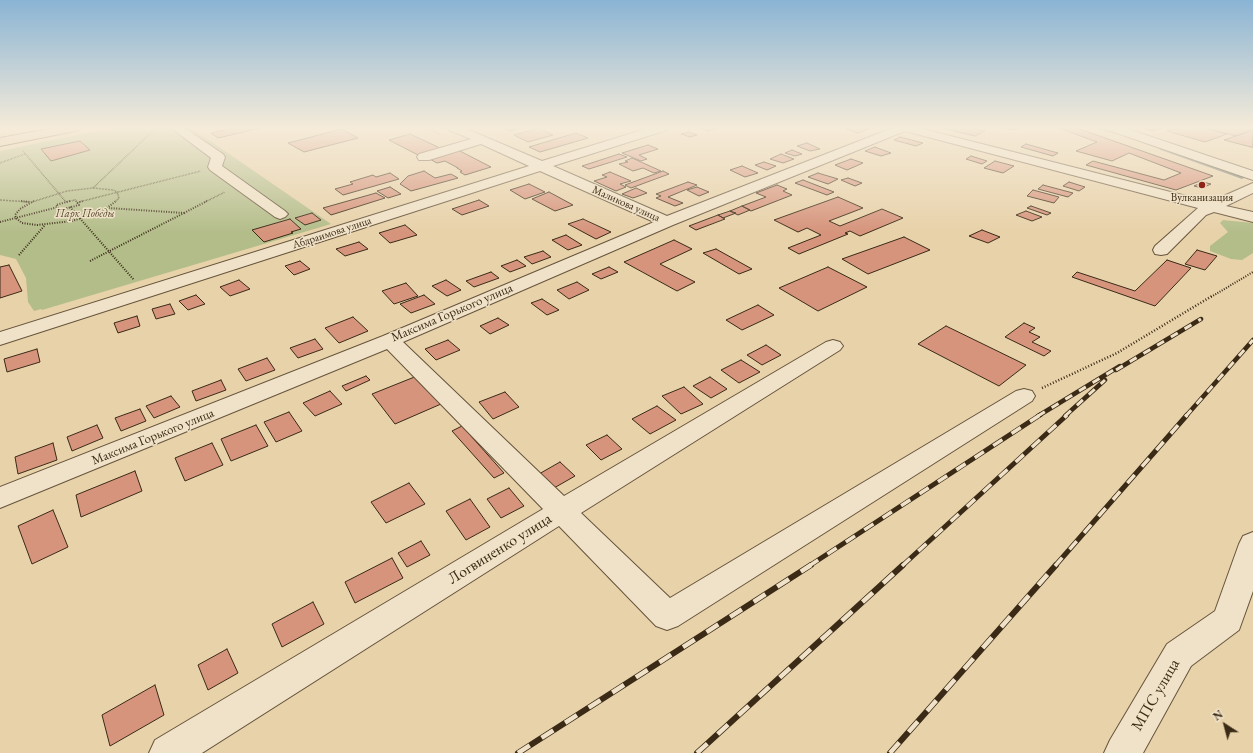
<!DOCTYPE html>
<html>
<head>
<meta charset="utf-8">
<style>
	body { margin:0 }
	#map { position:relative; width:1253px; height:753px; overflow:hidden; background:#e8d2aa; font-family:"EB Garamond",serif }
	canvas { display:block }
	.north { position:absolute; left:1205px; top:705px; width:40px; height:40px; -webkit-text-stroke:3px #f0e2c8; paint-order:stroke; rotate:324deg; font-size:11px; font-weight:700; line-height:16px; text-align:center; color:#3a2a16 }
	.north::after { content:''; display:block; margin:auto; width:14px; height:18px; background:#3a2a16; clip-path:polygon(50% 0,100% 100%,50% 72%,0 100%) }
</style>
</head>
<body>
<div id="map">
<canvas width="1253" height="753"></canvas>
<div class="north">N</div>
</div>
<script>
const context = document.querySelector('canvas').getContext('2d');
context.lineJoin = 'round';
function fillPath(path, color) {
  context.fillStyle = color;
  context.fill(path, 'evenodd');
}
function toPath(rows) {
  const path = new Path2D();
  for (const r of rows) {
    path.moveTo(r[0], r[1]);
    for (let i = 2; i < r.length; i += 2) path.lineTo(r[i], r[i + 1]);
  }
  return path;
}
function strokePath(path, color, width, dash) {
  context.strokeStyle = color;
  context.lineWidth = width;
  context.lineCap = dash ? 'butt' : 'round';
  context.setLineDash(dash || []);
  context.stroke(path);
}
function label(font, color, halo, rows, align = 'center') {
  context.font = font + ' "EB Garamond",serif';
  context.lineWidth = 3;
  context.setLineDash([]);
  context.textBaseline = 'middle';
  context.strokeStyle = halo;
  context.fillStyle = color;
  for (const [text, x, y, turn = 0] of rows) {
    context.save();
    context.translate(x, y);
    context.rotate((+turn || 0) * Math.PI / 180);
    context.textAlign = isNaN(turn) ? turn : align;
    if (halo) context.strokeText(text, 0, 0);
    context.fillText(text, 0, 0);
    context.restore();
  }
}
const green = toPath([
	[115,127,190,127,331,224,42,310,41,309,34,311,28,302,26,278,16,259,0,255,0,151],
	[1223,220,1253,223,1253,253,1242,260,1231,259,1210,251,1210,246,1228,232,1220,223]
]);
const stream = toPath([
	[1098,127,1114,132],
	[1161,148,1242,177]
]);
const building = toPath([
	[237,127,265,127,218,138,211,133,237,127],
	[501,127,525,127,510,131,501,127],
	[703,127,720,127,709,131,700,128,703,127],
	[854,127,858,127,869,129,858,133,846,129,854,127],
	[937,127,968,127,985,131,975,136,937,127],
	[1000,127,1023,127,1013,130,1000,127],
	[1056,127,1074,127,1213,176,1176,190,1086,165,1093,161,1164,180,1181,173,1129,153,1112,161,1076,151,1097,142,1056,127],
	[1153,127,1165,127,1152,131,1145,129,1153,127],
	[1181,127,1200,127,1227,134,1205,142,1167,131,1181,127],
	[1200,127,1253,127,1253,130,1236,136,1200,127],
	[539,128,553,135,528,142,514,135,539,128],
	[342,129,358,138,304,152,288,143,342,129],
	[1253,130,1253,147,1251,147,1224,140,1253,130],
	[689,132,697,135,690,137,681,134,689,132],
	[576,133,588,138,540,152,529,147,576,133],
	[410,134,440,148,418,155,389,140,410,134],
	[900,137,923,143,916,146,894,140,900,137],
	[80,141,90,150,51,161,41,149,80,141],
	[807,143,820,149,810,151,797,146,807,143],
	[1026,144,1058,153,1053,156,1021,147,1026,144],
	[648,145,658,149,639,155,647,159,641,161,622,153,648,145],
	[875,147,891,153,881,156,865,151,875,147],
	[458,150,491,167,465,175,460,172,462,171,457,168,458,168,445,161,437,163,428,158,458,150],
	[792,150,802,154,795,156,785,153,792,150],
	[619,154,627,157,589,169,582,166,619,154],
	[781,154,794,159,783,163,770,159,781,154],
	[971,156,987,161,982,164,966,159,971,156],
	[632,158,661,171,654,173,643,168,633,171,619,164,628,162,625,161,632,158],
	[851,159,863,163,847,170,835,165,851,159],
	[995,161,1014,166,1003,173,984,168,995,161],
	[764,162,776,166,767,170,755,165,764,162],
	[742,166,758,173,745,177,730,170,742,166],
	[424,171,435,178,451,174,458,178,411,191,400,184,408,176,424,171],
	[663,171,669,174,631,188,625,185,663,171],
	[610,172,631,181,620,184,626,187,616,191,594,181,607,177,602,175,610,172],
	[390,173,399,179,343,195,335,189,353,184,350,182,373,175,376,177,390,173],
	[818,173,838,179,828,184,808,177,818,173],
	[848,178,862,183,855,186,841,180,848,178],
	[803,180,834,192,827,195,795,183,803,180],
	[688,182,697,185,668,197,683,203,675,206,656,198,661,196,656,194,688,182],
	[1069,182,1085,187,1079,191,1063,186,1069,182],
	[1203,182,1211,184,1202,188,1194,186,1203,182],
	[529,184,545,192,525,199,510,190,529,184],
	[777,185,787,189,783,191,792,195,751,211,742,206,766,197,756,193,777,185],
	[1043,185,1073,193,1068,197,1038,189,1043,185],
	[390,187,401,194,388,198,377,191,390,187],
	[697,187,709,192,699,196,687,190,697,187],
	[636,188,647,193,633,198,622,194,636,188],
	[1033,190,1059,197,1054,203,1027,196,1033,190],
	[549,192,573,205,555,211,532,199,549,192],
	[376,193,385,198,331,215,323,208,376,193],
	[838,197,863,208,829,221,840,226,882,209,903,218,860,236,850,231,845,233,848,234,799,254,788,248,821,235,807,228,798,232,774,220,838,197],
	[479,200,489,206,462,215,452,209,479,200],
	[742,206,750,210,738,215,730,211,742,206],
	[1031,206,1051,213,1047,215,1027,208,1031,206],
	[730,211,736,213,723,218,718,215,730,211],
	[1026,211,1042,217,1032,221,1016,215,1026,211],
	[312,213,321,220,305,225,295,218,312,213],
	[718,215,725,219,696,230,689,226,718,215],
	[290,219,301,229,291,232,293,233,264,242,252,230,290,219],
	[583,219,611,232,596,239,568,224,583,219],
	[405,225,417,235,390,243,379,233,405,225],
	[982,230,1000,237,988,243,969,236,982,230],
	[566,235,582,245,568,250,552,240,566,235],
	[904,237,930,250,868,274,842,259,904,237],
	[674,240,692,249,660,264,695,282,677,291,624,262,674,240],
	[359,242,368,249,345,256,336,249,359,242],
	[716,249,752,269,739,274,703,253,716,249],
	[1197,250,1217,256,1205,270,1185,264,1197,250],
	[543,251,551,257,532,264,524,257,543,251],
	[517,260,526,266,510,272,501,266,517,260],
	[1167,260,1191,268,1155,306,1072,277,1077,272,1135,291,1167,260],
	[300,261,310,269,294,275,285,266,300,261],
	[9,265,22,291,0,298,0,267,9,265],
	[609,267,618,272,601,279,592,274,609,267],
	[828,267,867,287,818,311,779,288,828,267],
	[491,272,499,278,474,287,466,281,491,272],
	[239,280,250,289,230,296,220,287,239,280],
	[446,280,461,290,447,296,432,286,446,280],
	[577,282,589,290,569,299,557,290,577,282],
	[406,283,418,296,394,304,382,291,406,283],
	[196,295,205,304,188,310,179,301,196,295],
	[424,295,435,304,411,313,400,304,424,295],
	[542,299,559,310,547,315,531,303,542,299],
	[170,304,175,314,156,319,152,309,170,304],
	[758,305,774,315,742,330,726,320,758,305],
	[137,316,140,326,118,333,114,323,137,316],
	[353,317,368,331,339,343,325,328,353,317],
	[498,318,509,325,490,334,480,326,498,318],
	[1024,323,1035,328,1029,332,1040,337,1032,342,1051,351,1044,356,1005,337,1024,323],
	[946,326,1026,365,999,386,918,344,946,326],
	[315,339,323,349,298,358,290,348,315,339],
	[448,340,460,350,436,360,425,349,448,340],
	[766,345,781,355,762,365,747,355,766,345],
	[37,349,40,362,7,372,4,359,37,349],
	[267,358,275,370,246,381,238,369,267,358],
	[741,360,760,372,739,383,721,370,741,360],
	[366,376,370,380,346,391,342,386,366,376],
	[417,376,441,404,395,424,372,394,417,376],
	[710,377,727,389,711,398,693,386,710,377],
	[221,380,226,390,196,401,192,391,221,380],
	[684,387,703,404,681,414,662,396,684,387],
	[330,391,342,404,315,416,303,403,330,391],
	[505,392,519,407,493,419,479,402,505,392],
	[171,396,180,407,154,418,146,406,171,396],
	[657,406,676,420,650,434,632,419,657,406],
	[140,409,146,421,121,431,115,418,140,409],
	[289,412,302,431,276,442,264,422,289,412],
	[97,425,103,438,72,451,67,437,97,425],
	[256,425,268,446,231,461,221,439,256,425],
	[462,426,504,473,494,478,452,431,462,426],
	[607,435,622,449,601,460,586,445,607,435],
	[53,443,57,460,18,474,15,457,53,443],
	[212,443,223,465,185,481,175,458,212,443],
	[560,462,575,476,554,488,539,474,560,462],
	[135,471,142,491,81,517,76,495,135,471],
	[409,483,425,504,386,523,371,502,409,483],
	[509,488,524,506,501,518,487,499,509,488],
	[470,499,490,527,466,540,446,511,470,499],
	[53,510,68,547,32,564,18,526,53,510],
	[421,541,430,555,407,567,398,553,421,541],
	[392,558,403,578,355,603,345,582,392,558],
	[313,602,324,624,282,647,272,624,313,602],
	[227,649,238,673,208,690,198,665,227,649],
	[155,685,164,715,110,746,102,715,155,685]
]);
const pathFar2 = toPath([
	[423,127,440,134],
	[23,151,66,202],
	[0,163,25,154],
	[93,188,157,127],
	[0,200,30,202],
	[32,202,67,191,93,188,113,190,117,192,119,198,115,202],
	[66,202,75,200,77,202],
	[79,202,201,171],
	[205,202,225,192]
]);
const pathFar1 = toPath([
	[21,201,30,202],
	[34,201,20,209,15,215,16,218,22,223,37,225,72,221,103,211,116,201],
	[70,201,56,205,60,210,79,205,76,201],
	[77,203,83,201],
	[70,207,134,280],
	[184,213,207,201],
	[0,222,58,207],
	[19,255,45,225],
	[90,261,184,213,109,208],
	[1211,297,1253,272]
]);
const path = toPath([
	[1042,388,1117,353,1212,296]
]);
const minor = toPath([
	[170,127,183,127,223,154,225,157,222,166,285,211,288,214,285,217,280,219,275,217,210,170,208,167,211,158,170,127],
	[447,127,462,127,542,161,652,127,669,127,667,130,553,166,667,216,895,127,915,127,1210,202,1253,183,1253,193,1226,206,1253,212,1253,222,1214,212,1206,215,1167,254,1161,255,1155,254,1153,250,1155,246,1198,208,905,131,673,225,403,342,564,496,826,342,833,340,840,342,843,346,840,350,581,513,670,598,1016,391,1024,389,1032,391,1035,396,1032,401,678,626,667,630,656,626,559,526,202,753,149,753,155,740,543,509,387,349,0,508,0,487,383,336,654,222,540,171,0,345,0,332,529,166,481,144,429,160,419,160,417,157,419,154,471,139,449,130,447,127],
	[1106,127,1122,127,1253,171,1253,180,1108,130,1106,127],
	[1253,532,1253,591,1239,630,1191,666,1143,753,1104,753,1110,740,1167,644,1215,611,1239,544,1243,536,1253,532]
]);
const major = toPath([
	[59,127,81,127,79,130,75,131,0,146,0,138,59,127]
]);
const railFar2 = toPath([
	[1116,370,1201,319],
	[1038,416,1120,366],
	[1065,416,1105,380],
	[1186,416,1253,340]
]);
const railFar1 = toPath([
	[809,566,1040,415],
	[902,566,1067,415],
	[1055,566,1187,415]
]);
const rail = toPath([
	[518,753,811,565],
	[697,753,903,565],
	[890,753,1056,565]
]);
const markers = [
	[1202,185,4,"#8f2418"]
];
const farPoinames = [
	["Вулканизация",1202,198]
];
const farStreetnames = [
	["Маликова улица",626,204,24],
	["Абдраимова улица",332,233,-18]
];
const farParknames = [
	["Парк Победы",85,214]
];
const streetNames = [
	["Максима Горького улица",452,313,-23],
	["Максима Горького улица",153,437,-22]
];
const nearStreetnames = [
	["Логвиненко улица",500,549,-32],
	["МПС улица",1156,695,-60]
];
fillPath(green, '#b3bd8a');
strokePath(stream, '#757d75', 3.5);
fillPath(building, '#d6947c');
strokePath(building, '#3a2a16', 1);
strokePath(minor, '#66543b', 2);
strokePath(major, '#3a2a16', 2);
strokePath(pathFar2, '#3a2a16', 1.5, [0.5, 1]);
strokePath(pathFar1, '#3a2a16', 2, [1, 1.5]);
strokePath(path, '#3a2a16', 2.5, [1, 2]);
fillPath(minor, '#f0e2c8');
fillPath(major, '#e8d2aa');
strokePath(railFar2, '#3a2a16', 4.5);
strokePath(railFar1, '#3a2a16', 5);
strokePath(rail, '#3a2a16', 6);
strokePath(railFar2, '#f0e2c8', 3, [8]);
strokePath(railFar1, '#f0e2c8', 3.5, [11]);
strokePath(rail, '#f0e2c8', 4.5, [14]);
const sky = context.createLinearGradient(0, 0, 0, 232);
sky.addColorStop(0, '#8ab4d4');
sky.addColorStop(0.55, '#f5ebd9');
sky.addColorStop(1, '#f5ebd900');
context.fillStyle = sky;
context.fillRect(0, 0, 1253, 232);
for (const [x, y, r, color] of markers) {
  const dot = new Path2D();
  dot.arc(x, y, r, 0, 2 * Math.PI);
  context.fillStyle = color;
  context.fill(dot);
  strokePath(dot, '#f0e2c8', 1.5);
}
label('11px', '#3a2a16', '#f0e2c8', farPoinames);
label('11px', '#3a2a16', '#f0e2c8', farStreetnames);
label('italic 11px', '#52472d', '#f0e2c8', farParknames);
label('13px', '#3a2a16', '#f0e2c8', streetNames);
label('16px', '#3a2a16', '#f0e2c8', nearStreetnames);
</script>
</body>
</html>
